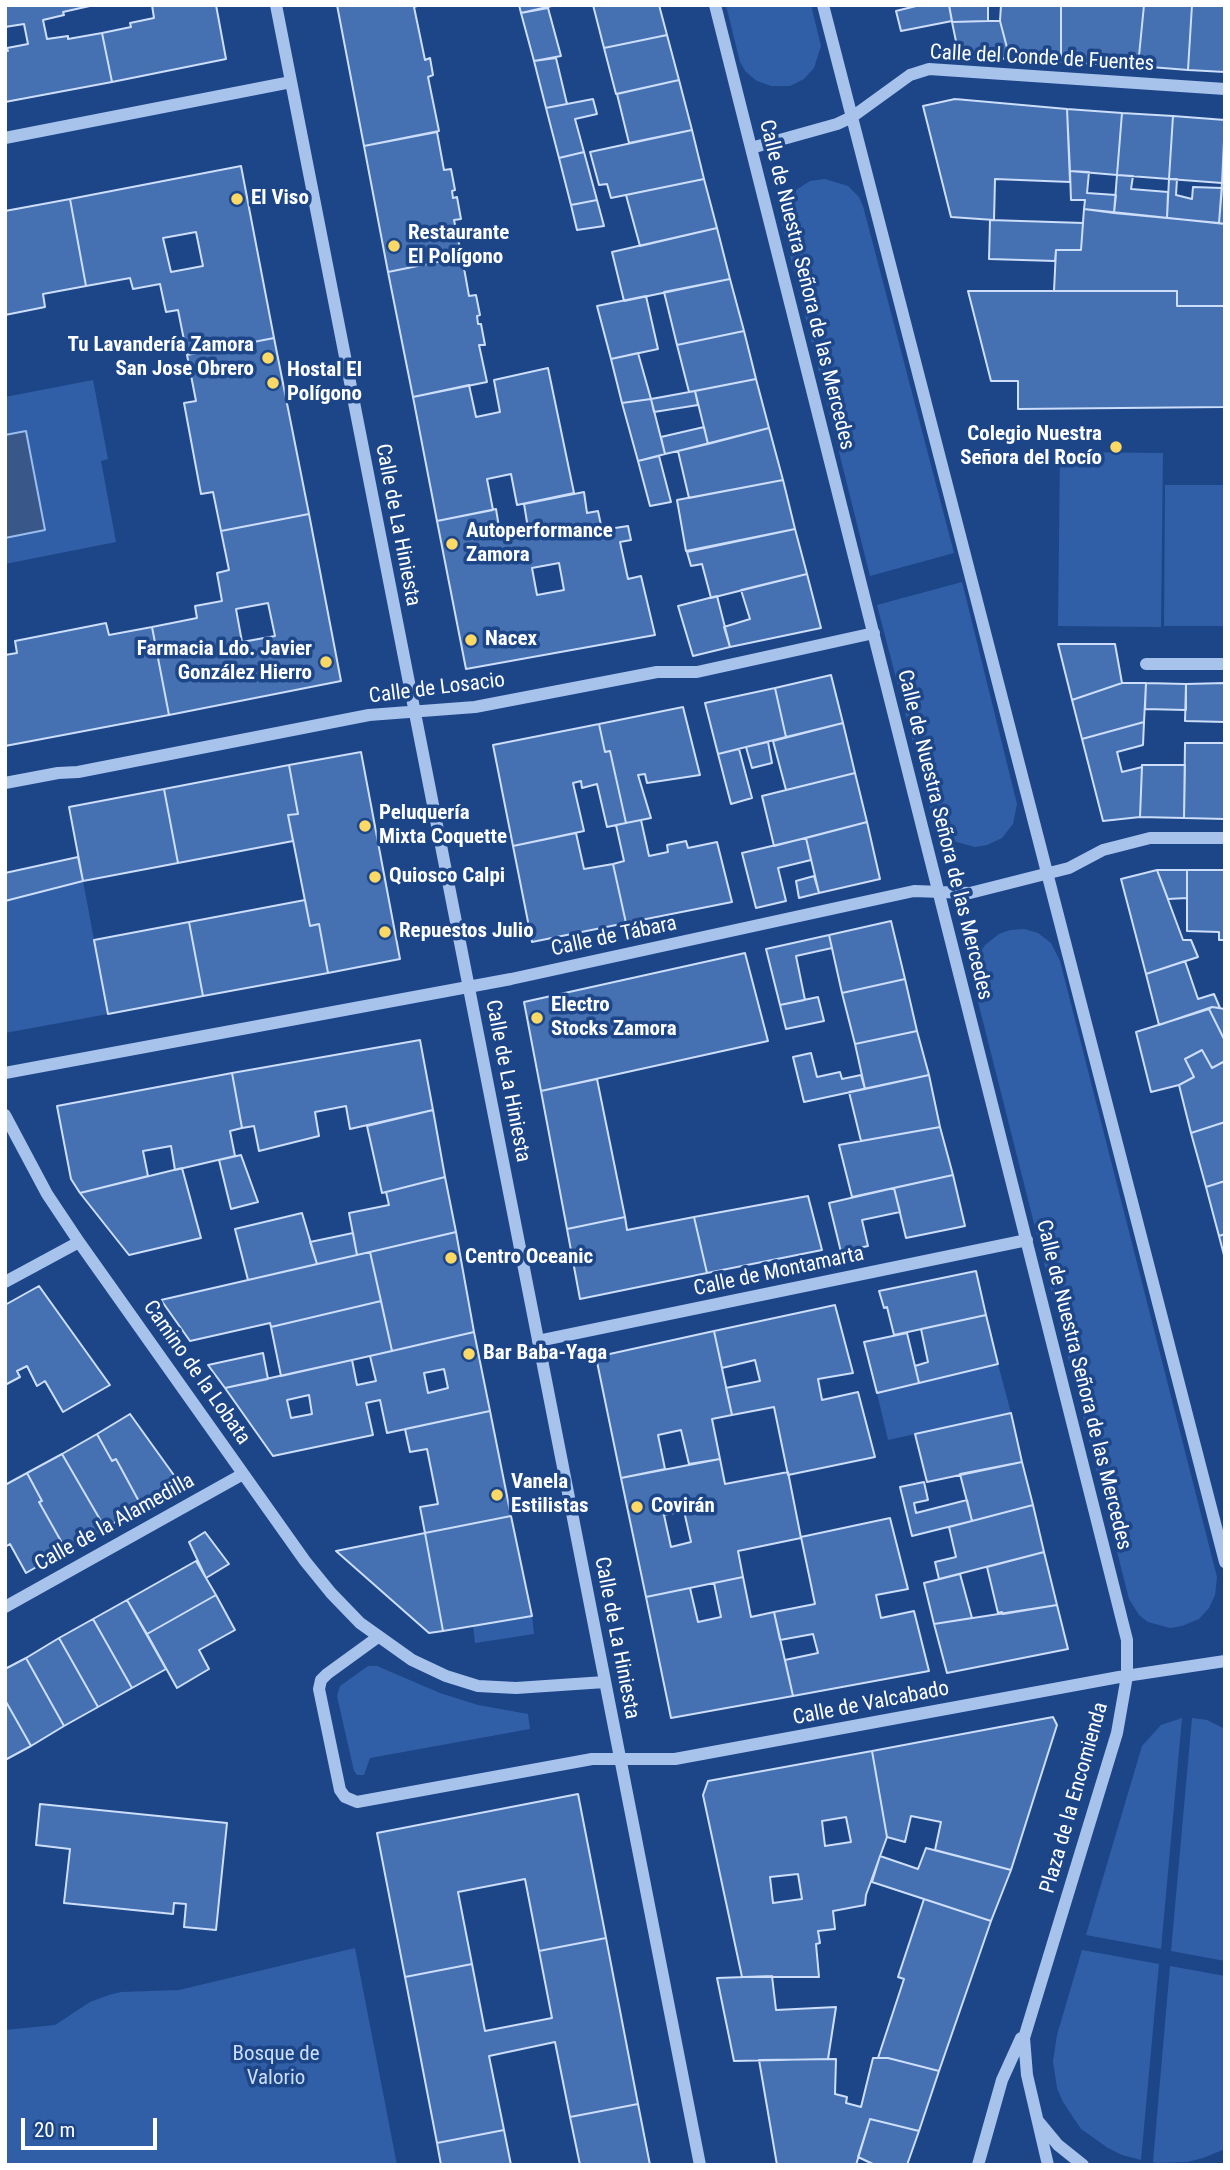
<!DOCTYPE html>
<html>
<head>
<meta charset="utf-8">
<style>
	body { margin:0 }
	#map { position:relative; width:1230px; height:2170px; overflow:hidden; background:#1d4689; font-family:"Roboto Condensed",sans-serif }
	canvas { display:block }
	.frame { position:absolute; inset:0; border:7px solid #fff; pointer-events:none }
	.scale { position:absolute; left:21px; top:2118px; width:136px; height:32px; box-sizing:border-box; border:4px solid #fff; border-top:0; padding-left:9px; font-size:21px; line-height:24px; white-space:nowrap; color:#fff; -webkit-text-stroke:5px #1d4689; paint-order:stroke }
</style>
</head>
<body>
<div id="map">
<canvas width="1230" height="2170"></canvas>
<div class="frame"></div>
<div class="scale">20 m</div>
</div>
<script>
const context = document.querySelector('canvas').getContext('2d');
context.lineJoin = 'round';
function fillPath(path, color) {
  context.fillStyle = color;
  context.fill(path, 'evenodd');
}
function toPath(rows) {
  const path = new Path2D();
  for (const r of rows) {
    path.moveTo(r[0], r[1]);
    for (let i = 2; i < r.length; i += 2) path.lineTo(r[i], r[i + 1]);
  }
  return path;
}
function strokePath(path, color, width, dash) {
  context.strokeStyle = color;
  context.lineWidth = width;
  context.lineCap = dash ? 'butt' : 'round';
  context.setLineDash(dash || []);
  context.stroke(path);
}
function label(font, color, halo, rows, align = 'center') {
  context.font = font + ' "Roboto Condensed",sans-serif';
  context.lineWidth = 7;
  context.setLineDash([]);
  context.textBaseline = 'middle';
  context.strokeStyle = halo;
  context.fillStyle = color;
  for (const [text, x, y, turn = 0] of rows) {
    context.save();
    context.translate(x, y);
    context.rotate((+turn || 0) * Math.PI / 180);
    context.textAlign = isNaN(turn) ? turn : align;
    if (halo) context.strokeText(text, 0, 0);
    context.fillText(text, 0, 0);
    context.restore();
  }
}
const green = toPath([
	[726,5,811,5,821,46,814,68,804,79,790,86,771,86,757,81,746,72,740,62],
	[825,179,848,186,859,197,863,206,954,553,870,576,782,224,785,206,796,190,810,181],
	[93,380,108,459,101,461,116,542,5,564,5,538,45,530,26,432,5,435,5,397],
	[1060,452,1163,453,1161,627,1058,626],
	[1165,485,1225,485,1225,626,1164,626],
	[962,582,1017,804,1013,824,1002,838,987,845,975,847,953,841,941,832,933,820,877,605],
	[83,881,108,1014,5,1033,5,901],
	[1010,930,1024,929,1038,933,1051,943,1060,961,1217,1577,1215,1595,1209,1608,1199,1619,1182,1626,1170,1628,1148,1622,1139,1615,1129,1599,973,982,975,961,985,945,999,934],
	[998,1364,1011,1413,888,1440,877,1393],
	[532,1616,534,1634,475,1643,473,1626],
	[368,1666,377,1666,440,1693,478,1705,528,1714,530,1729,370,1758,364,1775,357,1775,354,1771,337,1696,340,1686],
	[1182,1718,1161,1949,1086,1935,1142,1746,1161,1725],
	[1192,1718,1207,1720,1225,1729,1225,1961,1171,1951],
	[355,1948,397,2165,5,2165,5,2030,55,2025,90,2002,109,1995,121,1992,179,1990],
	[1082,1950,1159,1964,1141,2160,1122,2155,1108,2148,1081,2129,1063,2102,1057,2088,1053,2061,1057,2035],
	[1170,1966,1225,1976,1225,2149,1203,2158,1187,2162,1155,2163,1153,2162]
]);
const water = toPath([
	[26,431,45,530,5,538,5,435,26,431]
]);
const building = toPath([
	[5,5,94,5,63,12,64,15,43,20,47,39,68,36,68,39,102,33,112,82,5,102,5,51,8,51,7,48,28,44,24,24,5,27,5,5],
	[152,5,216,5,226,59,112,82,102,33,131,27,130,23,154,18,152,5],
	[337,5,420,5,414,7,425,60,430,58,433,75,428,77,439,131,364,146,337,5],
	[519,5,556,5,521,13,519,5],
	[593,5,659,5,667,35,604,48,593,5],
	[920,5,949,5,952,21,901,31,896,11,920,5],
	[949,5,988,5,988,21,952,22,949,5],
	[1001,5,1061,5,1061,62,1010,59,1000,21,1001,5],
	[1061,5,1144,5,1138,66,1061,62,1061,5],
	[1144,5,1192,5,1188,70,1138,66,1144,5],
	[1192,5,1225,5,1225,72,1188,70,1192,5],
	[548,8,561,56,534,61,521,13,548,8],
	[988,21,1000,21,1010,59,959,56,952,22,988,21],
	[667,35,679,80,616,94,604,48,667,35],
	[556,58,567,104,546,108,534,61,556,58],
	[679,80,692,130,629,143,617,94,679,80],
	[593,99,597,114,575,119,584,152,559,158,546,108,593,99],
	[955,99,1067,109,1070,182,995,179,994,220,951,217,923,106,955,99],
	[1067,109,1122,113,1117,175,1070,171,1067,109],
	[1122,113,1173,116,1169,179,1117,175,1122,113],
	[1173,116,1225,120,1222,183,1169,179,1173,116],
	[692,130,704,179,611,198,607,184,599,185,590,152,692,130],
	[1225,131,1225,183,1222,183,1225,131],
	[437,132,444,170,451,169,455,190,452,191,453,198,457,197,461,219,454,220,462,257,388,272,364,146,437,132],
	[584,152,597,200,571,205,559,158,584,152],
	[241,166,274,338,187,355,178,310,166,312,160,284,133,289,130,278,86,286,70,199,241,166],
	[196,232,203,266,171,272,163,238,196,232],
	[1070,171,1089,172,1087,193,1116,195,1114,213,1084,209,1085,200,1071,200,1070,171],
	[1117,175,1133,176,1131,189,1168,192,1167,218,1114,213,1117,175],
	[704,179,717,228,640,246,626,195,704,179],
	[1169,179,1177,179,1176,195,1192,199,1193,187,1222,188,1219,223,1167,218,1169,179],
	[1222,183,1225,183,1225,224,1219,223,1222,183],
	[70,199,86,286,43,294,45,307,5,315,5,211,70,199],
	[597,200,604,226,577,230,571,205,597,200],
	[1084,209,1225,224,1225,306,1177,306,1177,291,1054,291,1056,250,1081,250,1084,209],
	[990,220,1083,223,1081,250,1056,250,1055,261,989,259,990,220],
	[717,228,730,279,624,301,612,252,717,228],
	[462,257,469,296,476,295,480,315,477,316,478,324,481,324,485,345,479,345,487,382,413,397,388,272,462,257],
	[730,279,744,331,677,345,664,292,730,279],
	[968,291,1177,291,1177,306,1225,306,1225,407,1018,409,1018,381,991,381,968,291],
	[646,296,658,349,611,359,597,306,646,296],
	[744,331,756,379,689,392,677,345,744,331],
	[274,338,309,514,221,531,213,492,201,494,184,403,196,401,187,355,274,338],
	[638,353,651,399,622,403,611,359,638,353],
	[548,368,574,493,517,505,511,474,487,479,493,510,437,521,413,397,469,385,476,417,500,412,494,380,548,368],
	[756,379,769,428,708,444,695,391,756,379],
	[695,391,698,405,654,412,651,399,695,391],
	[651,399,665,454,638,461,622,403,651,399],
	[704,427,708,444,665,454,661,437,704,427],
	[769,428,783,480,689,498,678,451,769,428],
	[659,456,671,502,650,506,638,461,659,456],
	[783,480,795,529,686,551,677,500,783,480],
	[584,492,587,513,598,511,602,530,628,526,631,540,620,542,628,579,641,576,655,635,466,669,437,521,496,509,501,539,529,534,524,504,584,492],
	[559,563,564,590,537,595,532,568,559,563],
	[309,514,341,681,169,715,152,627,197,618,195,606,222,601,217,573,229,570,221,531,309,514],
	[268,603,275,636,242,642,236,609,268,603],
	[795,529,807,574,711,598,702,564,691,566,687,552,795,529],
	[807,574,821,628,730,647,724,627,750,619,741,590,807,574],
	[717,596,730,647,693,656,678,606,717,596],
	[106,623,109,635,152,627,169,715,5,746,5,655,17,653,15,641,106,623],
	[1058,644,1115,644,1122,683,1072,700,1058,644],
	[831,675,843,723,786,737,775,688,831,675],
	[1122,683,1146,683,1144,722,1082,739,1072,700,1122,683],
	[1146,683,1186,684,1186,710,1145,709,1146,683],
	[1225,683,1225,722,1185,721,1186,684,1225,683],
	[775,688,786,737,718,754,705,703,775,688],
	[683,707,700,775,647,783,645,774,638,775,651,818,626,823,610,751,605,752,599,724,683,707],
	[1144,722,1143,745,1117,752,1122,772,1142,767,1140,817,1103,821,1082,739,1144,722],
	[843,723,855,773,786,790,773,741,843,723],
	[599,724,605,752,610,751,626,823,607,827,597,784,582,788,581,781,573,783,584,831,513,846,493,745,599,724],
	[768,742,772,763,752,768,746,747,768,742],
	[1185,743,1225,743,1225,819,1184,818,1185,743],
	[739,749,752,798,731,804,718,754,739,749],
	[361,752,400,959,328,973,319,924,310,926,288,815,298,814,289,765,361,752],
	[289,765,298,814,288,815,293,841,178,863,164,789,289,765],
	[1142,765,1185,765,1184,818,1140,817,1142,765],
	[855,773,867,822,774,846,762,796,855,773],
	[164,789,178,863,83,881,69,807,164,789],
	[641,820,649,856,668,852,667,845,686,841,688,848,717,842,732,902,626,923,613,864,624,861,616,825,641,820],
	[867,822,880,879,819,893,806,838,867,822],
	[576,833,584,869,613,864,626,923,532,942,513,846,576,833],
	[806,838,811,860,778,868,786,901,756,908,742,853,806,838],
	[78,857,83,881,5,901,5,873,78,857],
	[1157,870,1183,940,1191,940,1198,957,1146,974,1121,879,1157,870],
	[1157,870,1187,870,1187,898,1168,899,1157,870],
	[1187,870,1225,870,1225,940,1219,940,1219,932,1187,931,1187,870],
	[814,876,819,893,799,898,796,881,814,876],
	[305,900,310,926,319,924,328,973,203,996,189,922,305,900],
	[891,921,905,979,842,993,829,935,891,921],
	[189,922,203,996,108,1014,94,940,189,922],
	[829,935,832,948,796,956,805,1000,780,1005,766,949,829,935],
	[745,953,768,1041,541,1091,524,1002,745,953],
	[1185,961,1198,999,1214,994,1220,1008,1212,1007,1159,1025,1146,974,1185,961],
	[905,979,917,1031,855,1044,842,993,905,979],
	[818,997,824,1021,786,1029,780,1005,818,997],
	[1212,1007,1225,1009,1225,1041,1209,1009,1212,1007],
	[1209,1009,1225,1041,1225,1061,1212,1068,1202,1050,1185,1059,1194,1077,1179,1085,1151,1092,1136,1032,1209,1009],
	[917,1031,929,1075,865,1089,855,1044,917,1031],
	[420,1040,433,1110,350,1129,346,1106,315,1112,319,1136,259,1151,254,1126,242,1128,232,1073,420,1040],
	[1202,1050,1212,1068,1225,1061,1225,1122,1191,1133,1179,1085,1194,1077,1185,1059,1202,1050],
	[811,1053,817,1077,840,1072,842,1079,861,1075,865,1089,804,1102,793,1057,811,1053],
	[232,1073,242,1128,230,1131,235,1156,175,1170,171,1146,143,1151,148,1176,80,1193,71,1179,57,1106,232,1073],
	[929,1075,940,1127,861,1141,849,1092,929,1075],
	[597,1079,625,1217,567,1229,541,1091,597,1079],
	[433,1110,445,1177,382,1193,367,1126,433,1110],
	[1225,1122,1225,1181,1206,1187,1191,1133,1225,1122],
	[940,1127,953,1175,852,1197,839,1145,940,1127],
	[241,1155,258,1202,231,1209,219,1160,241,1155],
	[182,1168,201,1238,129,1255,80,1193,182,1168],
	[953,1175,965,1226,906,1238,894,1188,953,1175],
	[445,1177,456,1232,357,1255,349,1213,389,1205,386,1192,445,1177],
	[1225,1181,1225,1234,1219,1236,1206,1187,1225,1181],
	[894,1188,900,1212,862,1220,868,1246,841,1252,829,1203,894,1188],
	[808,1196,822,1250,707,1273,694,1217,808,1196],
	[302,1213,317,1264,248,1280,235,1229,302,1213],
	[625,1217,627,1230,694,1217,707,1273,580,1299,567,1229,625,1217],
	[456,1232,474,1332,392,1351,370,1252,456,1232],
	[353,1233,357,1255,317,1264,310,1242,353,1233],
	[1225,1234,1225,1259,1219,1236,1225,1234],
	[370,1252,381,1301,271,1327,270,1323,190,1341,161,1300,370,1252],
	[976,1271,986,1315,894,1335,887,1307,884,1308,879,1291,976,1271],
	[39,1286,110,1385,63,1412,45,1381,37,1386,27,1366,17,1371,20,1377,5,1385,5,1305,39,1286],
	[381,1301,392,1351,281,1376,271,1327,381,1301],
	[835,1305,853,1373,818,1379,822,1400,858,1392,875,1457,788,1475,774,1407,732,1415,726,1388,760,1381,755,1360,722,1368,714,1331,835,1305],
	[986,1315,998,1364,919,1383,915,1366,928,1362,921,1329,986,1315],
	[714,1331,732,1415,712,1419,720,1459,689,1464,681,1430,658,1435,665,1469,621,1478,596,1357,714,1331],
	[474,1332,490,1411,387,1433,380,1400,366,1403,373,1435,273,1456,225,1388,352,1360,357,1385,376,1381,370,1356,474,1332],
	[444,1369,448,1388,428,1393,424,1373,444,1369],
	[309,1395,312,1414,291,1418,287,1400,309,1395],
	[907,1333,919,1383,877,1393,864,1342,907,1333],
	[263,1353,268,1379,225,1388,208,1365,263,1353],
	[490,1411,511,1516,425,1533,420,1507,438,1504,427,1449,410,1452,405,1429,490,1411],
	[1011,1413,1022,1462,927,1482,915,1434,1011,1413],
	[130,1414,181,1485,142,1507,116,1459,112,1461,97,1434,130,1414],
	[97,1434,112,1461,116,1459,142,1507,105,1528,62,1454,97,1434],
	[62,1454,105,1528,66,1550,39,1502,42,1501,27,1473,62,1454],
	[720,1459,725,1484,788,1472,801,1538,738,1551,743,1577,646,1597,621,1478,720,1459],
	[684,1511,691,1542,671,1547,664,1515,684,1511],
	[1022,1462,1033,1505,972,1521,960,1474,1022,1462],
	[27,1473,42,1501,39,1502,66,1550,26,1573,10,1544,5,1547,5,1485,27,1473],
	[924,1482,928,1500,914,1503,916,1513,967,1500,972,1521,912,1536,900,1487,924,1482],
	[1033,1505,1044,1552,939,1579,935,1562,956,1557,949,1527,1033,1505],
	[511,1516,532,1616,443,1631,425,1533,511,1516],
	[890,1518,908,1589,876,1595,881,1618,914,1611,929,1671,793,1696,785,1660,818,1653,813,1634,780,1640,774,1612,815,1604,801,1537,890,1518],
	[205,1532,229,1564,206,1578,189,1542,205,1532],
	[425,1533,443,1631,429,1633,336,1551,425,1533],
	[1044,1552,1057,1605,1003,1614,1002,1612,998,1613,987,1567,1044,1552],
	[196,1561,216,1595,147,1634,127,1600,196,1561],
	[960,1574,972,1618,934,1624,924,1583,960,1574],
	[743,1577,751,1617,774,1612,793,1696,671,1718,646,1597,690,1588,698,1622,721,1617,714,1583,743,1577],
	[216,1595,235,1630,199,1650,209,1669,177,1688,147,1634,216,1595],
	[127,1600,166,1669,132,1688,93,1619,127,1600],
	[1057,1605,1068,1649,947,1673,934,1624,1057,1605],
	[93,1619,132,1688,98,1707,59,1638,93,1619],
	[59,1638,98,1707,64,1726,26,1658,59,1638],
	[26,1658,64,1726,31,1746,5,1700,5,1669,26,1658],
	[5,1700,31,1746,5,1760,5,1700],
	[1053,1717,1057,1725,1011,1870,935,1850,941,1822,911,1816,905,1842,887,1837,872,1751,1053,1717],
	[872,1751,887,1837,866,1895,865,1905,833,1911,835,1929,818,1931,820,1943,816,1944,819,1977,742,1977,703,1795,708,1781,872,1751],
	[846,1817,851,1842,825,1846,822,1821,846,1817],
	[798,1874,802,1899,773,1903,770,1877,798,1874],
	[578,1794,606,1938,539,1951,525,1879,458,1892,472,1964,405,1977,377,1833,578,1794],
	[40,1804,227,1823,216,1930,184,1927,186,1904,174,1903,173,1914,64,1903,70,1849,36,1845,40,1804],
	[926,1848,1011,1870,991,1921,872,1882,880,1856,918,1869,926,1848],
	[924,1899,991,1921,939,2071,888,2058,878,2058,904,1979,898,1977,924,1899],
	[606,1938,638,2104,570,2117,555,2042,489,2056,504,2130,437,2143,405,1977,472,1964,485,2031,552,2018,539,1951,606,1938],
	[772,1976,776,2010,836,2007,828,2059,734,2061,717,1978,772,1976],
	[873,2058,888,2058,939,2071,919,2131,870,2119,856,2165,777,2165,759,2060,836,2059,835,2094,847,2097,846,2103,861,2107,873,2058],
	[638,2104,650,2165,580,2165,570,2117,638,2104],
	[870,2119,919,2131,907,2165,875,2165,858,2157,870,2119],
	[504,2130,511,2165,441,2165,437,2143,504,2130]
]);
const minor = toPath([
	[276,5,700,2165],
	[715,5,1127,1640,1127,1676,1117,1733,1024,2038,1027,2075,1048,2165],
	[823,5,1225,1562],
	[5,138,291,82],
	[751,148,837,124,852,117,910,75,929,69,1225,89],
	[1146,664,1225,664],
	[5,783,58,773,78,772,369,715,475,707,657,672,697,672,874,633],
	[5,1073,511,979,914,891,970,893,1069,868,1103,850,1150,838,1225,838],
	[5,1115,47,1194,79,1242,305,1561,331,1593,360,1623,412,1660,446,1676,478,1686,516,1688,605,1682],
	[5,1282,79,1242],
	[538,1341,1027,1240],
	[5,1607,243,1474],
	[378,1637,327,1674,321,1680,319,1689,340,1790,345,1797,357,1802,592,1759,675,1759,1119,1677,1225,1661],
	[1039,2122,1058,2145,1083,2165],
	[978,2165,1002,2080,1021,2038]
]);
const markers = [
	[237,199,7,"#fcd965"],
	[394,246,7,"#fcd965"],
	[268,358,7,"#fcd965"],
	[273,383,7,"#fcd965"],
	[1116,447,7,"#fcd965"],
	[452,544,7,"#fcd965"],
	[471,640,7,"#fcd965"],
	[326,662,7,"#fcd965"],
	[365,826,7,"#fcd965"],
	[375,877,7,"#fcd965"],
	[385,932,7,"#fcd965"],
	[537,1018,7,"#fcd965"],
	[451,1258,7,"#fcd965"],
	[469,1354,7,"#fcd965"],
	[497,1495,7,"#fcd965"],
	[637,1507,7,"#fcd965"]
];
const streetNames = [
	["Calle del Conde de Fuentes",1042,59,3],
	["Calle de Nuestra Señora de las Mercedes",806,285,76],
	["Calle de La Hiniesta",397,525,79],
	["Calle de Losacio",437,689,-7],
	["Calle de Nuestra Señora de las Mercedes",944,835,76],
	["Calle de Tábara",614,937,-12],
	["Calle de La Hiniesta",507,1081,79],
	["Calle de Montamarta",779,1272,-12],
	["Camino de la Lobata",196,1373,55],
	["Calle de Nuestra Señora de las Mercedes",1083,1385,76],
	["Calle de la Alamedilla",115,1523,-29],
	["Calle de La Hiniesta",616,1638,79],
	["Calle de Valcabado",871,1704,-11],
	["Plaza de la Encomienda",1075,1798,-74]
];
const poiNames = [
	["El Viso",251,199],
	["Restaurante",408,234],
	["El Polígono",408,258],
	["Tu Lavandería Zamora",254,346,"right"],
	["San Jose Obrero",254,370,"right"],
	["Hostal El",287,371],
	["Polígono",287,395],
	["Colegio Nuestra",1102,435,"right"],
	["Señora del Rocío",1102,459,"right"],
	["Autoperformance",466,532],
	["Zamora",466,556],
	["Nacex",485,640],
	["Farmacia Ldo. Javier",312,650,"right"],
	["González Hierro",312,674,"right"],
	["Peluquería",379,814],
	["Mixta Coquette",379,838],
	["Quiosco Calpi",389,877],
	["Repuestos Julio",399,932],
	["Electro",551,1006],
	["Stocks Zamora",551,1030],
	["Centro Oceanic",465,1258],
	["Bar Baba-Yaga",483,1354],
	["Vanela",511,1483],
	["Estilistas",511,1507],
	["Covirán",651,1507]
];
const parkNames = [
	["Bosque de",276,2055],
	["Valorio",276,2079]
];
fillPath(green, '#305fa7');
fillPath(water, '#395889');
strokePath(water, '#9abdee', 2);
fillPath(building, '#4570b2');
strokePath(building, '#ccdef9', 2);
strokePath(minor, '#a7c3ec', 12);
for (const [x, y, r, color] of markers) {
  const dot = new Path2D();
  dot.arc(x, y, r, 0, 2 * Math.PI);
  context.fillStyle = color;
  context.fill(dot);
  strokePath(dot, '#1d4689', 2.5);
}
label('21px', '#fff', '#1d4689', streetNames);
label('bold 21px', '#fff', '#1d4689', poiNames, 'left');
label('21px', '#ccdef9', '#1d4689', parkNames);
</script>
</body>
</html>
